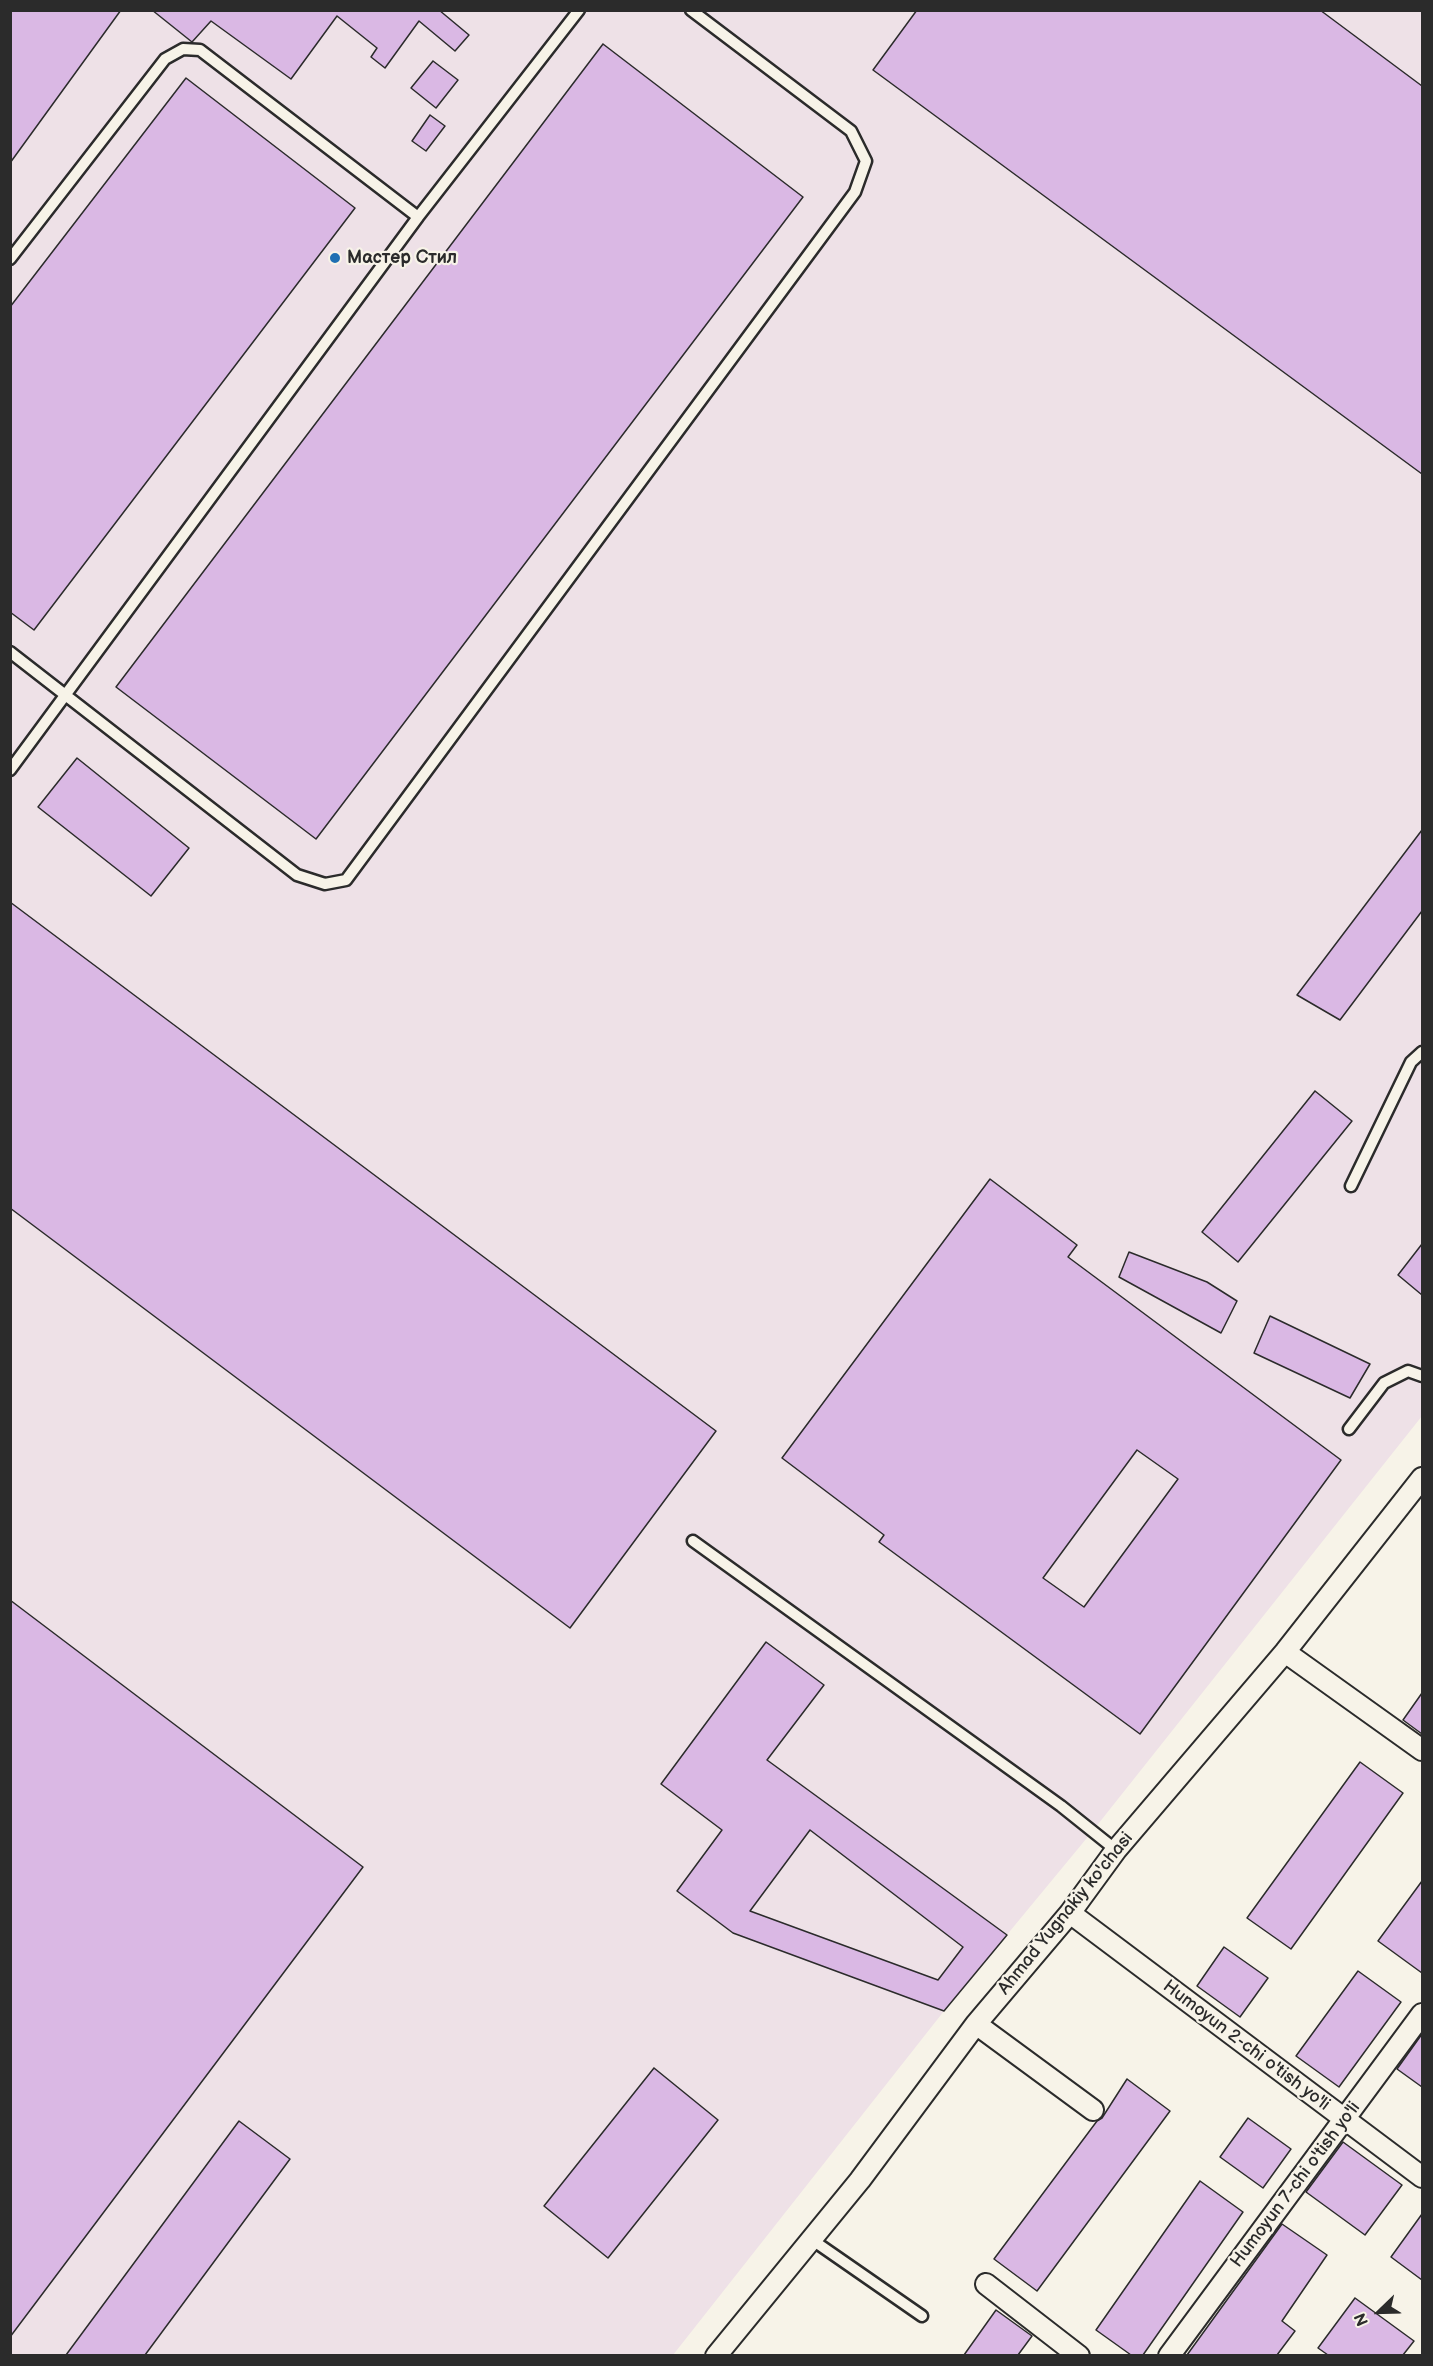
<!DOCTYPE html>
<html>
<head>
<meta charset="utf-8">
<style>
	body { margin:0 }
	#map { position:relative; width:1433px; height:2366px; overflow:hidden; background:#f7f3e8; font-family:"Balsamiq Sans",sans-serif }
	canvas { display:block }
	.frame { position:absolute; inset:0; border:12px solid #2b2b2b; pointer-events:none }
	.north { position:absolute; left:1349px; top:2282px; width:60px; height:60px; -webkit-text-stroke:4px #f7f3e8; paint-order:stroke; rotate:247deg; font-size:16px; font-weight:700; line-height:24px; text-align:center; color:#2b2b2b }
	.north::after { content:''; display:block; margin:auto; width:21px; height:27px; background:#2b2b2b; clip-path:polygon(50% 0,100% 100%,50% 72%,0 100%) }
</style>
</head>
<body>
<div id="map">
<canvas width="1433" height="2366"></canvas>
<div class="frame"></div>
<div class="north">N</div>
</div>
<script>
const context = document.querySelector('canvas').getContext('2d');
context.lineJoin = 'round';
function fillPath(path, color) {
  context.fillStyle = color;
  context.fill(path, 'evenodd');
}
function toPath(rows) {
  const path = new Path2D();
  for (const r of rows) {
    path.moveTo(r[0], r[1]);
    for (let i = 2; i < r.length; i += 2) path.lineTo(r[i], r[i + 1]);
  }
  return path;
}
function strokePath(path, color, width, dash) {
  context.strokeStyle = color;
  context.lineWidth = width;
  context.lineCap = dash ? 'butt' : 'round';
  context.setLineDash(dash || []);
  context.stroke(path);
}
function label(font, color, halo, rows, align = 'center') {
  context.font = font + ' "Balsamiq Sans",sans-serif';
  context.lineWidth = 4.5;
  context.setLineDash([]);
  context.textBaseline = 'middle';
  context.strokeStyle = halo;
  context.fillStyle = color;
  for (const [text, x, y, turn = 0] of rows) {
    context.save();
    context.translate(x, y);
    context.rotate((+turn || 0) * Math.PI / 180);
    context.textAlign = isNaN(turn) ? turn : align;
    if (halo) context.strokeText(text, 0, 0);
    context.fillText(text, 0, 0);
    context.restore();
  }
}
const built = toPath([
	[11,11,1422,11,1422,1416,1091,1833,944,2011,673,2355,11,2356]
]);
const building = toPath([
	[10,10,121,10,10,163,10,10],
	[152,10,439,10,469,35,455,51,419,21,385,68,371,57,377,48,337,16,291,79,211,21,192,42,152,10],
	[917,10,1320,10,1422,86,1422,474,873,70,917,10],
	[603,44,803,197,316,839,116,687,603,44],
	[433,61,458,80,436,108,411,88,433,61],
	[186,78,355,208,34,630,10,612,10,307,186,78],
	[430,115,445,126,426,151,412,141,430,115],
	[77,758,189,848,151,896,38,807,77,758],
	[1422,830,1422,911,1340,1020,1297,995,1422,830],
	[10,902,716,1431,570,1628,10,1208,10,902],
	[1315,1091,1352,1121,1238,1262,1202,1232,1315,1091],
	[990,1179,1077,1245,1068,1257,1341,1460,1140,1734,879,1542,884,1535,782,1458,990,1179],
	[1137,1450,1178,1479,1084,1607,1043,1578,1137,1450],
	[1422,1244,1422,1295,1398,1275,1422,1244],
	[1129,1252,1207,1282,1237,1301,1221,1333,1119,1277,1129,1252],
	[1270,1316,1370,1364,1350,1398,1254,1353,1270,1316],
	[10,1600,363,1867,10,2337,10,1600],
	[766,1642,824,1685,767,1760,1007,1935,944,2011,733,1933,677,1891,722,1830,661,1784,766,1642],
	[810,1830,963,1947,938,1980,750,1911,810,1830],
	[1422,1693,1422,1734,1403,1720,1422,1693],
	[1360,1762,1403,1793,1291,1949,1247,1918,1360,1762],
	[1422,1881,1422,1973,1378,1941,1422,1881],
	[1224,1947,1268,1978,1240,2017,1197,1986,1224,1947],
	[1358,1971,1401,2002,1339,2087,1296,2056,1358,1971],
	[1422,2034,1422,2087,1397,2069,1422,2034],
	[654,2068,718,2120,608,2258,544,2206,654,2068],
	[1127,2079,1170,2111,1037,2291,994,2259,1097,2121,1102,2118,1127,2079],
	[1248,2118,1291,2149,1263,2188,1220,2157,1248,2118],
	[239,2121,290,2159,145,2355,66,2355,239,2121],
	[1343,2142,1402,2185,1365,2235,1306,2192,1343,2142],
	[1200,2181,1243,2212,1143,2355,1131,2355,1096,2330,1200,2181],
	[1422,2214,1422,2280,1391,2257,1422,2214],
	[1282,2224,1327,2255,1282,2321,1295,2331,1277,2355,1187,2355,1282,2224],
	[1355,2298,1414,2341,1403,2355,1328,2355,1318,2348,1355,2298],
	[996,2310,1032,2336,1018,2355,964,2355,996,2310]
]);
const lane = toPath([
	[10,259,165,59,183,49,200,50,418,217],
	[10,652,297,875,325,884,346,880,855,192,866,161,851,131,691,10],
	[10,770,418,217,579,10],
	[1351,1186,1411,1062,1422,1052],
	[1349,1429,1384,1383,1408,1371,1422,1376],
	[693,1541,1061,1806,1116,1850],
	[811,2239,922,2316]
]);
const street = toPath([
	[1285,1652,1422,1750],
	[1070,1913,1422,2177],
	[976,2024,1093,2110],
	[986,2284,1079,2356],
	[716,2356,860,2180,976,2024,1070,1913,1116,1850,1285,1652,1422,1478],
	[1169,2356,1422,2014]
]);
const markers = [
	[335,258,6,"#1f6fb2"]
];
const poiNames = [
	["Мастер Стил",347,258]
];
const streetNames = [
	["Ahmad Yugnakiy ko'chasi",1066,1914,-51],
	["Humoyun 2-chi o'tish yo'li",1246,2046,37],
	["Humoyun 7-chi o'tish yo'li",1296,2185,-53]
];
fillPath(built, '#eee1e7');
fillPath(building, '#dab8e4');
strokePath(building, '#2b2b2b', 1.5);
strokePath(lane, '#2b2b2b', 15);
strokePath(street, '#2b2b2b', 24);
strokePath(lane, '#f7f3e8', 10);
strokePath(street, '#f7f3e8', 20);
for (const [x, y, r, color] of markers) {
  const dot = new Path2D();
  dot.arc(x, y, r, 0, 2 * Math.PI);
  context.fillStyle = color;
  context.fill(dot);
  strokePath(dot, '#f7f3e8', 2);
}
label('bold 18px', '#2b2b2b', '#f7f3e8', poiNames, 'left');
label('18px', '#2b2b2b', '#f7f3e8', streetNames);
</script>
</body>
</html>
